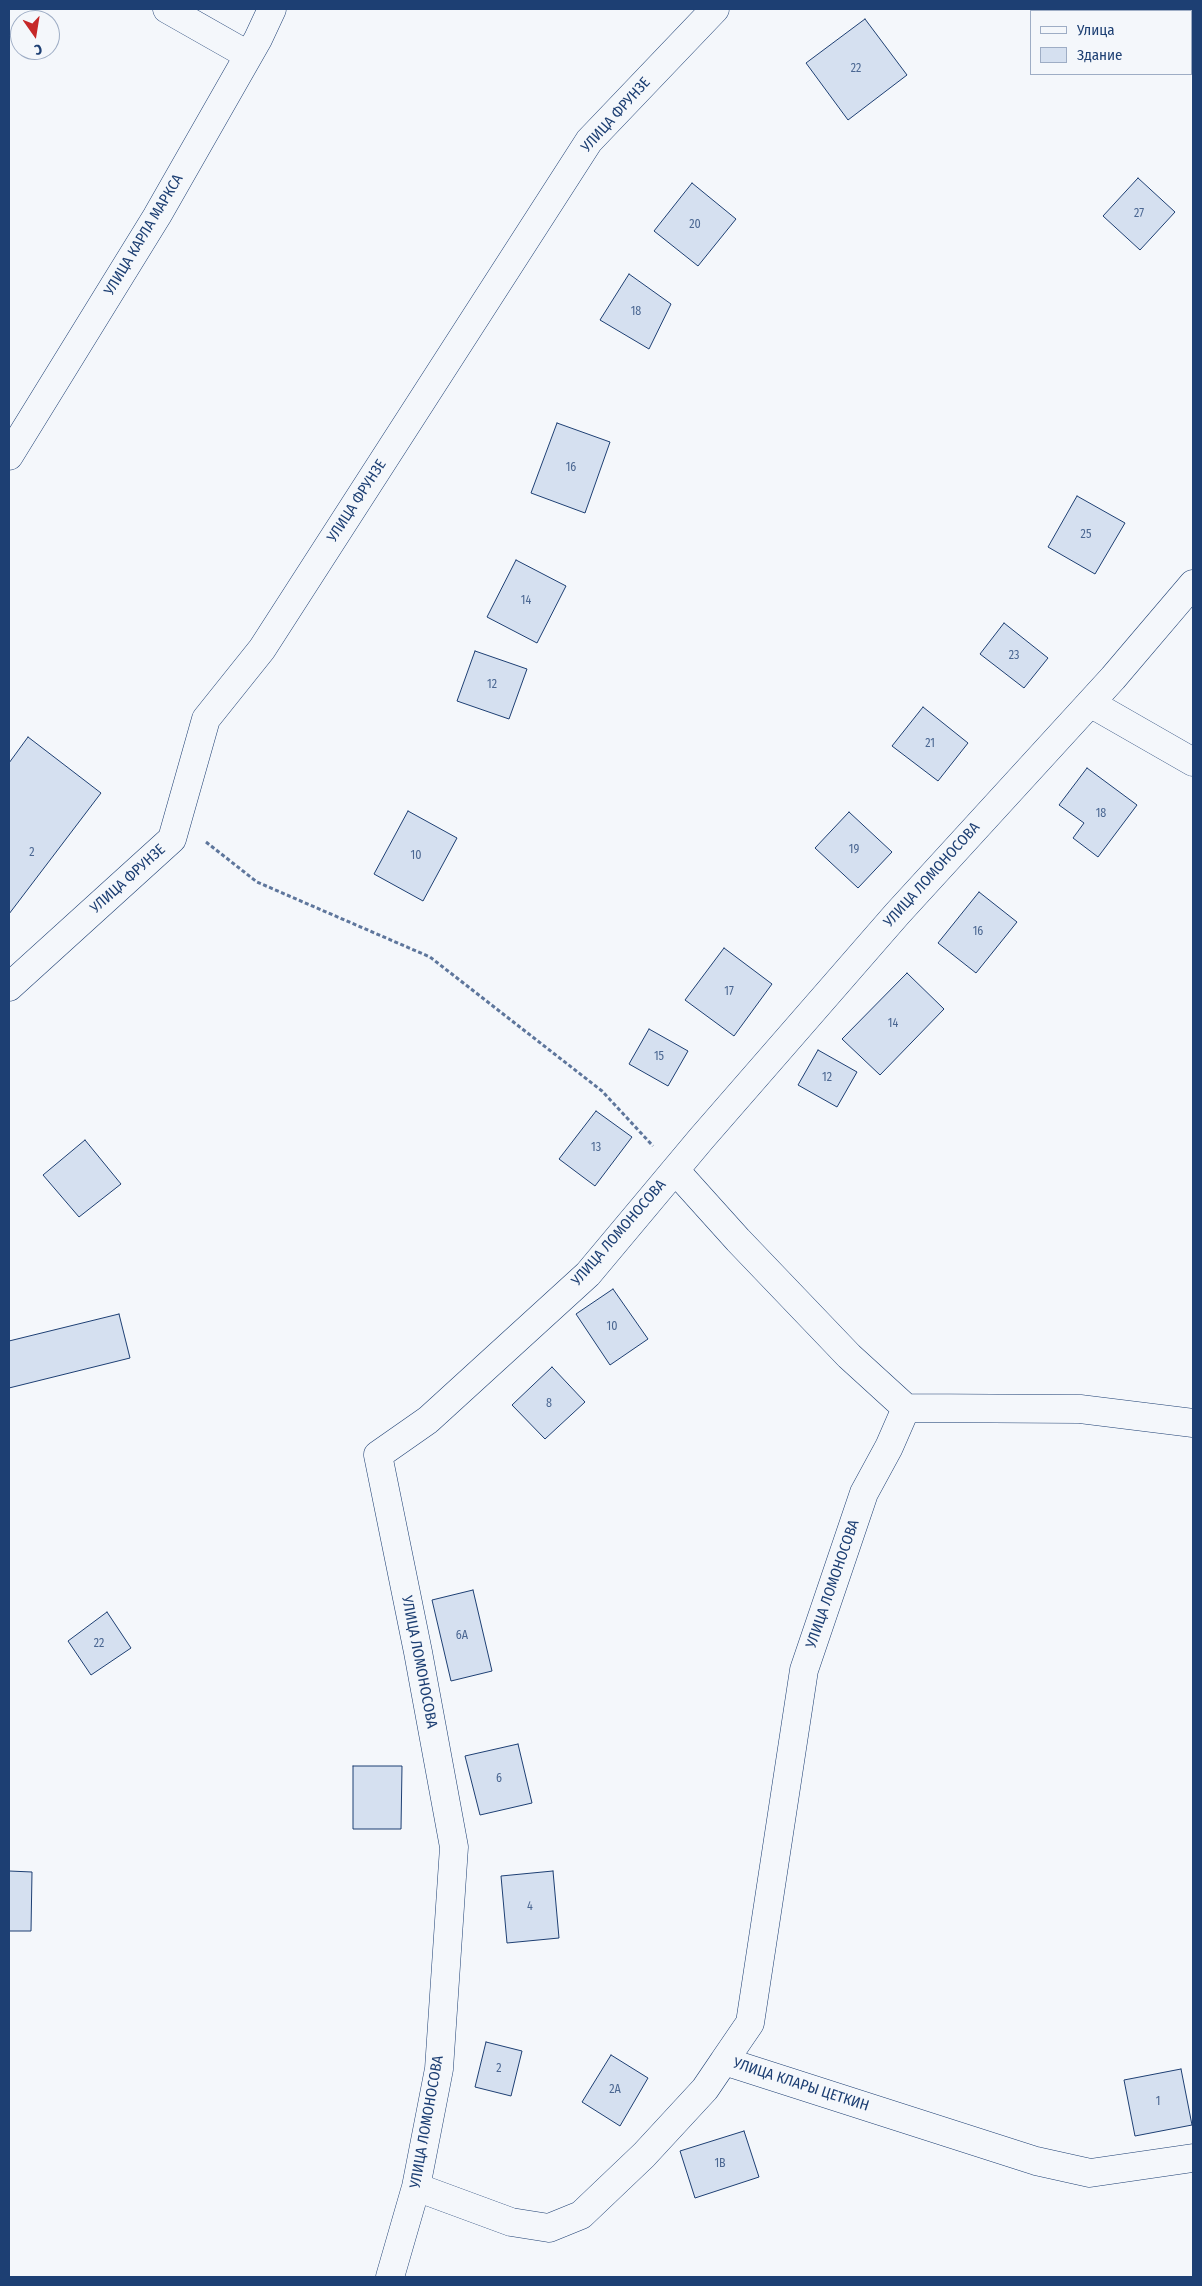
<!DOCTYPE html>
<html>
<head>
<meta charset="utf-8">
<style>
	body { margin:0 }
	#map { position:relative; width:1202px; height:2286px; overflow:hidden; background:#f4f7fb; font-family:"Fira Sans Condensed",sans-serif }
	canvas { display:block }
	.frame { position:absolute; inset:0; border:10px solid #1d3f73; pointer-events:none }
	.legend { position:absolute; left:1030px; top:10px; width:162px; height:65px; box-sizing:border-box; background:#f4f7fb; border:1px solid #9eadc5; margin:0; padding:6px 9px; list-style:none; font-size:15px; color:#1d3f73 }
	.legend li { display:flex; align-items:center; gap:10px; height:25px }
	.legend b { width:25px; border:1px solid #9eadc5 }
	.north { position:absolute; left:10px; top:10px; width:50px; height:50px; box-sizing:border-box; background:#f4f7fb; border:1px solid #9eadc5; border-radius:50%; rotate:167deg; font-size:14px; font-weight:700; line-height:20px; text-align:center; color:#1d3f73 }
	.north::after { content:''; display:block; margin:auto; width:18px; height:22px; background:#c62828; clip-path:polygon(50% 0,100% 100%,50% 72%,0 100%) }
</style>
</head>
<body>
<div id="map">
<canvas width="1202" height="2286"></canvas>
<div class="frame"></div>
<ul class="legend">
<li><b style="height:6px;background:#f4f7fb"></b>Улица</li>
<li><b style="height:14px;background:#d5e0f0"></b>Здание</li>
</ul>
<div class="north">С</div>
</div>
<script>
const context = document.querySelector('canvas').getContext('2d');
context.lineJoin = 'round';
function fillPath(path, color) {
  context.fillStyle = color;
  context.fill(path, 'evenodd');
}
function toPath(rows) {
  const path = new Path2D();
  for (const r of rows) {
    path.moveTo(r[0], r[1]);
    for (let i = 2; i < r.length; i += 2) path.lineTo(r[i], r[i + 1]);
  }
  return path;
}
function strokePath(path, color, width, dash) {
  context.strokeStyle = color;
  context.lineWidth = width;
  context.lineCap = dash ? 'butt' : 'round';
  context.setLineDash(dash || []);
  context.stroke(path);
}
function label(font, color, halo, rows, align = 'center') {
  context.font = font + ' "Fira Sans Condensed",sans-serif';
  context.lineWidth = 4;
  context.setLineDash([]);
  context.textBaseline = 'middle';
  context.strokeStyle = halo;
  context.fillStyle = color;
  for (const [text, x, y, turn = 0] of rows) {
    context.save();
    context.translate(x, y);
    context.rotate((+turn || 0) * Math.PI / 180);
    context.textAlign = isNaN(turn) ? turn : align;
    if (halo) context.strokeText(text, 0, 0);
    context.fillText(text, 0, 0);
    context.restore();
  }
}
const building = toPath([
	[865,19,907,75,848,120,806,63,865,19],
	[1138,178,1175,212,1140,250,1103,216,1138,178],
	[692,183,736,219,698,266,654,231,692,183],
	[629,274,671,304,649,349,600,320,629,274],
	[557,423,610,442,585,513,531,493,557,423],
	[1077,496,1125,523,1095,574,1048,547,1077,496],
	[516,560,566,586,537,643,487,617,516,560],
	[1004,623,1048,658,1024,688,980,654,1004,623],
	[475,651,527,669,509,719,457,701,475,651],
	[923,707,968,743,938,781,892,746,923,707],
	[28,737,101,793,9,914,9,763,28,737],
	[1087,768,1137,805,1098,857,1073,838,1084,823,1059,805,1087,768],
	[408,811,457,838,423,901,374,874,408,811],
	[849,812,892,852,858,888,815,848,849,812],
	[979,892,1017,922,976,973,938,943,979,892],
	[724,948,772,984,734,1036,685,1000,724,948],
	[907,973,944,1009,880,1075,842,1039,907,973],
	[649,1029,688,1051,668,1086,629,1064,649,1029],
	[818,1050,857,1072,837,1107,798,1085,818,1050],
	[596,1111,632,1137,595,1186,559,1159,596,1111],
	[85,1140,121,1184,79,1217,43,1175,85,1140],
	[613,1289,648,1339,610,1365,576,1314,613,1289],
	[119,1314,130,1358,9,1388,9,1341,119,1314],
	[552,1367,585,1402,545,1439,512,1405,552,1367],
	[473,1590,492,1671,451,1681,432,1600,473,1590],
	[107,1612,131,1648,91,1675,68,1641,107,1612],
	[518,1744,532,1803,480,1815,465,1756,518,1744],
	[353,1766,402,1766,401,1829,353,1829,353,1766],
	[9,1871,32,1872,31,1931,9,1931,9,1871],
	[553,1871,559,1938,507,1943,501,1876,553,1871],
	[486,2042,522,2051,511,2096,475,2087,486,2042],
	[611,2055,648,2078,620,2126,582,2102,611,2055],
	[1181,2069,1192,2125,1135,2136,1124,2080,1181,2069],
	[744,2131,759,2177,695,2198,680,2151,744,2131]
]);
const path = toPath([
	[206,842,257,882,430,957,602,1091,653,1146]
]);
const minor = toPath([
	[167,9,248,55],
	[9,456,157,216,258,39,272,9],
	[1090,703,1193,762],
	[9,987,172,839,206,719,262,649,589,141,715,9],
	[675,1170,738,1240,849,1356,906,1408,889,1447,864,1493,804,1670,750,2023,724,2061],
	[906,1408,1080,1409,1193,1423],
	[416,2187,511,2222,549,2228,581,2215,644,2155,705,2089,724,2061,1036,2161,1090,2173,1193,2158],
	[390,2277,416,2187,439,2069,454,1847,418,1652,378,1455,428,1420,588,1274,701,1139,897,914,1113,678,1193,584]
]);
const numberNames = [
	["22",856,69],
	["27",1139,214],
	["20",695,225],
	["18",636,312],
	["16",571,468],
	["25",1086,535],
	["14",526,601],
	["23",1014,656],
	["12",492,685],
	["21",930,744],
	["18",1101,814],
	["19",854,850],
	["2",32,853],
	["10",416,856],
	["16",978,932],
	["17",729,992],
	["14",893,1024],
	["15",659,1057],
	["12",827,1078],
	["13",596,1148],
	["10",612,1327],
	["8",549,1404],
	["6А",462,1636],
	["22",99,1644],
	["6",499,1779],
	["4",530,1907],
	["2",499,2069],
	["2А",615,2090],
	["1",1158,2102],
	["1В",720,2164]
];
const streetNames = [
	["УЛИЦА ФРУНЗЕ",616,115,-48],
	["УЛИЦА КАРЛА МАРКСА",144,235,-59],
	["УЛИЦА ФРУНЗЕ",357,501,-57],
	["УЛИЦА ЛОМОНОСОВА",932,875,-48],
	["УЛИЦА ФРУНЗЕ",128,879,-42],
	["УЛИЦА ЛОМОНОСОВА",619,1233,-49],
	["УЛИЦА ЛОМОНОСОВА",833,1584,-71],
	["УЛИЦА ЛОМОНОСОВА",419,1662,79],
	["УЛИЦА КЛАРЫ ЦЕТКИН",801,2085,18],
	["УЛИЦА ЛОМОНОСОВА",427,2122,-80]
];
fillPath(building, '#d5e0f0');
strokePath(building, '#1d3f73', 1);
strokePath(minor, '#1d3f73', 29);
strokePath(path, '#5e769c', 3, [4, 2.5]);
strokePath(minor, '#f4f7fb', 28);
label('12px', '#4b6792', null, numberNames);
label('15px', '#1d3f73', '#f4f7fb', streetNames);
</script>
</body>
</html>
